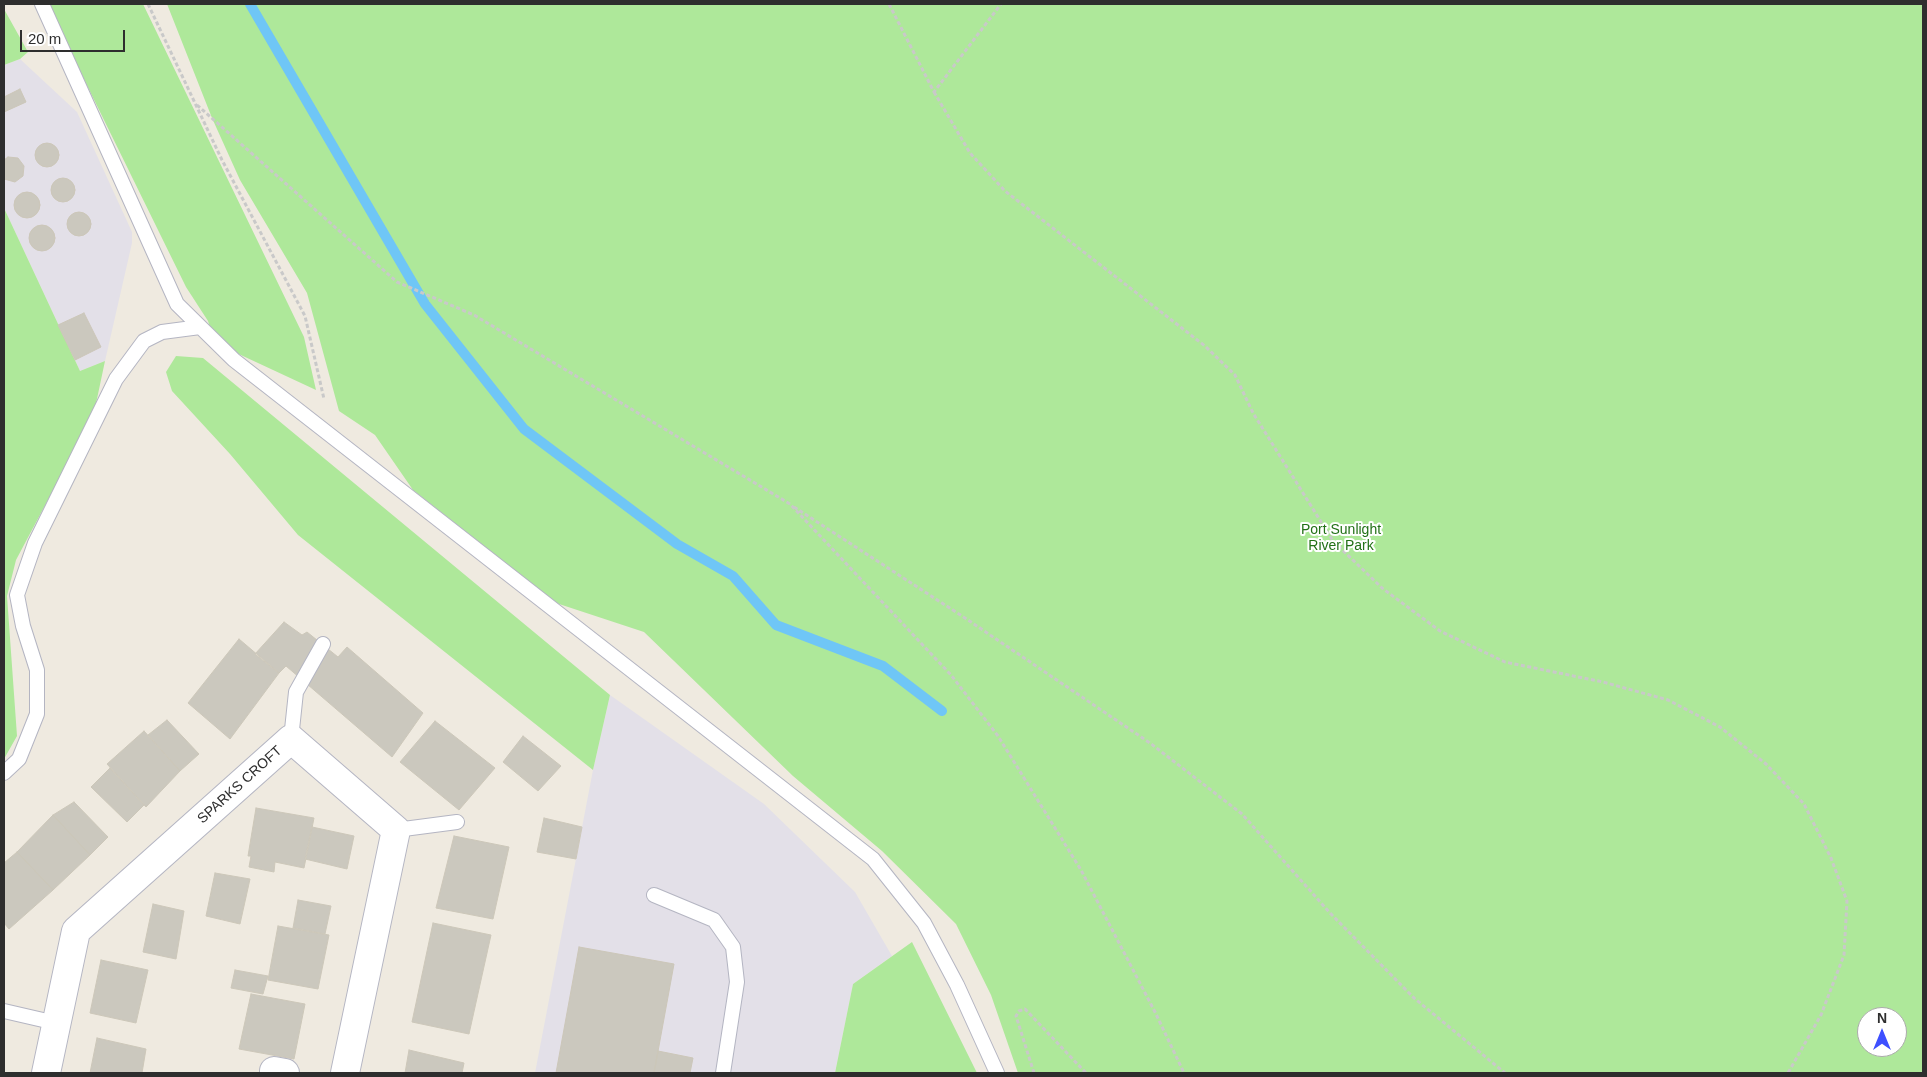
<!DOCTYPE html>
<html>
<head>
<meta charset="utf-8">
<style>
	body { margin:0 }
	#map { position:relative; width:1927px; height:1077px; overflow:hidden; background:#efeae0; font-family:Helvetica,sans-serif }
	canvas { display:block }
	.frame { position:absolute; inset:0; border:5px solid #2e2e2e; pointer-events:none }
	.north { position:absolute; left:1857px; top:1007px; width:50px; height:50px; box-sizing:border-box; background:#fff; border:1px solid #ababab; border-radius:50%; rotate:0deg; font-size:14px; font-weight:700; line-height:20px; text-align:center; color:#2e2e2e }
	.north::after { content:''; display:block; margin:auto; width:18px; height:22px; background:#3e50ff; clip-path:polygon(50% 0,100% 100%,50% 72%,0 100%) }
	.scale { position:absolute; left:20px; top:30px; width:105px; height:22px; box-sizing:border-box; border:2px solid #2e2e2e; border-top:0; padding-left:6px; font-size:15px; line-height:18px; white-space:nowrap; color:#2e2e2e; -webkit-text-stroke:4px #fff; paint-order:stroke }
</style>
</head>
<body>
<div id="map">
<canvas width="1927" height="1077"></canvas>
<div class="frame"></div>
<div class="north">N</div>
<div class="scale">20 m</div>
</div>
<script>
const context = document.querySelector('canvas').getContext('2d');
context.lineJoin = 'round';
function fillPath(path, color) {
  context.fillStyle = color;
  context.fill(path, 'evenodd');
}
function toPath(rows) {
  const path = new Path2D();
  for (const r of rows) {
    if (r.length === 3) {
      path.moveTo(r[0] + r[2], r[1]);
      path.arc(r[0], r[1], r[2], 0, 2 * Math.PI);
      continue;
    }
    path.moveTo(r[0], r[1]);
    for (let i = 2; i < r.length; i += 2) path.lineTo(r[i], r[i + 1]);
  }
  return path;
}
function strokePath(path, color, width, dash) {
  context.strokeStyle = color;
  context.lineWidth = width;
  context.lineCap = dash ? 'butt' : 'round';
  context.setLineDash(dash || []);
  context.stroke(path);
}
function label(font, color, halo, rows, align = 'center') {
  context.font = font + ' Helvetica,sans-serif';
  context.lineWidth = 4;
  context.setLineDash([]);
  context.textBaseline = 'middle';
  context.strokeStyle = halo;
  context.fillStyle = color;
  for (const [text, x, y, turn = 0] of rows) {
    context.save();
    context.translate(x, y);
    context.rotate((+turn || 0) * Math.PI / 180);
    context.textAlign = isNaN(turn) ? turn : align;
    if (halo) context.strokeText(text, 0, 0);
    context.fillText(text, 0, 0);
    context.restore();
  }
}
const industrial = toPath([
	[20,59,77,112,132,232,132,243,105,361,80,371,4,208,4,65],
	[610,695,764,804,855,892,892,956,853,984,835,1073,535,1073,593,770]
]);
const green = toPath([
	[47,4,143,4,304,337,316,390,215,343,208,321,186,287],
	[167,4,1923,4,1923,1073,1018,1073,991,995,956,924,882,851,793,776,644,632,556,603,413,490,375,435,339,411,307,293,240,180,212,118],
	[1867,1017,1897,1017,1897,1047,1867,1047],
	[4,9,28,52,20,59,4,65],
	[4,208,80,371,105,361,94,413,16,560,7,596,17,736,4,759],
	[176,356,203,358,610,695,593,770,298,535,230,454,172,391,166,372],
	[912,942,977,1073,835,1073,853,984]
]);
const stream = toPath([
	[250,4,425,304,524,429,677,544,733,576,776,625,883,666,942,711]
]);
const building = toPath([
	[20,89,26,102,4,112,4,97,20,89],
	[47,155,12],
	[8,157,18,158,24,166,23,176,15,182,4,179,4,160,8,157],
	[63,190,12],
	[27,205,13],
	[79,224,12],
	[42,238,13],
	[84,313,101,347,75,360,58,325,84,313],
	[284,622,302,635,307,632,338,657,347,647,423,713,392,757,286,666,279,673,255,654,284,622],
	[239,639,279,673,230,739,188,703,239,639],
	[167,720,199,754,180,771,148,735,167,720],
	[435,721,495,768,459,810,400,762,435,721],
	[144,731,180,771,146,807,107,764,144,731],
	[523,736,561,766,538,791,503,762,523,736],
	[110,768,144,805,127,822,91,787,110,768],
	[74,802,108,837,90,855,53,815,74,802],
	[256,808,314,818,304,868,275,862,274,872,249,867,251,856,248,856,256,808],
	[53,815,90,855,53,890,17,852,53,815],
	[544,818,582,827,576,859,537,852,544,818],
	[312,827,354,836,347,869,305,859,312,827],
	[454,836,509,847,493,919,436,908,454,836],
	[17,852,53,890,9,929,4,923,4,863,17,852],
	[215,873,250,879,240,924,206,916,215,873],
	[298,900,331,906,325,934,293,928,298,900],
	[153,904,184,911,176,959,143,952,153,904],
	[433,923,491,935,469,1034,412,1022,433,923],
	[278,926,329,935,318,989,268,980,278,926],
	[579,947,674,964,654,1073,556,1073,579,947],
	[101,960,148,970,136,1023,90,1013,101,960],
	[235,970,268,976,263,994,231,988,235,970],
	[251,994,305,1004,294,1059,239,1049,251,994],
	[97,1038,146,1049,142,1073,90,1073,97,1038],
	[409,1050,464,1063,462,1073,405,1073,409,1050],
	[658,1051,693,1058,690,1073,654,1073,658,1051]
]);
const path = toPath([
	[148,4,222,160,305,316,324,399],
	[889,4,934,92,1001,4],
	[934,92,970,153,1005,191,1205,346,1235,375,1253,413,1333,541,1382,588,1440,631,1505,662,1603,682,1668,700,1720,727,1766,764,1804,804,1831,858,1847,901,1844,955,1821,1015,1788,1073],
	[197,105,397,282,474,315,790,504,951,675,998,736,1081,870,1155,1012,1184,1073],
	[794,507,962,616,1150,743,1242,814,1330,913,1414,998,1505,1073],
	[1034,1073,1016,1016,1019,1011,1025,1009,1086,1073]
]);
const lane = toPath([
	[42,4,177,304,234,360,873,859,924,923,957,985,997,1073],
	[291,739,296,692,323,644],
	[4,773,19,759,37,714,37,670,23,626,17,595,35,543,116,379,144,341,162,332,200,327],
	[396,830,457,822],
	[654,895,714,920,733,947,737,982,723,1073],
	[4,1011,56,1023]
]);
const street = toPath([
	[274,1071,285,1073],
	[46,1073,76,931,291,739,396,830,345,1073]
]);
const parkNames = [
	["Port Sunlight",1341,530],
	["River Park",1341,546]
];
const streetNames = [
	["SPARKS CROFT",240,785,-42]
];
fillPath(industrial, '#e3e0e8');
fillPath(green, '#aee89a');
strokePath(stream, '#6fc6f6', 10);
fillPath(building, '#cbc8be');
strokePath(building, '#ccc7b9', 1);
strokePath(lane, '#b4b5c2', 16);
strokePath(street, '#b4b5c2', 30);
strokePath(path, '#c9c9c9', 3, [4, 2.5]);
strokePath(lane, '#fff', 14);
strokePath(street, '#fff', 28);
label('14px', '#227117', '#fff', parkNames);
label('14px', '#2e2e2e', '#fff', streetNames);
</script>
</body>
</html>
